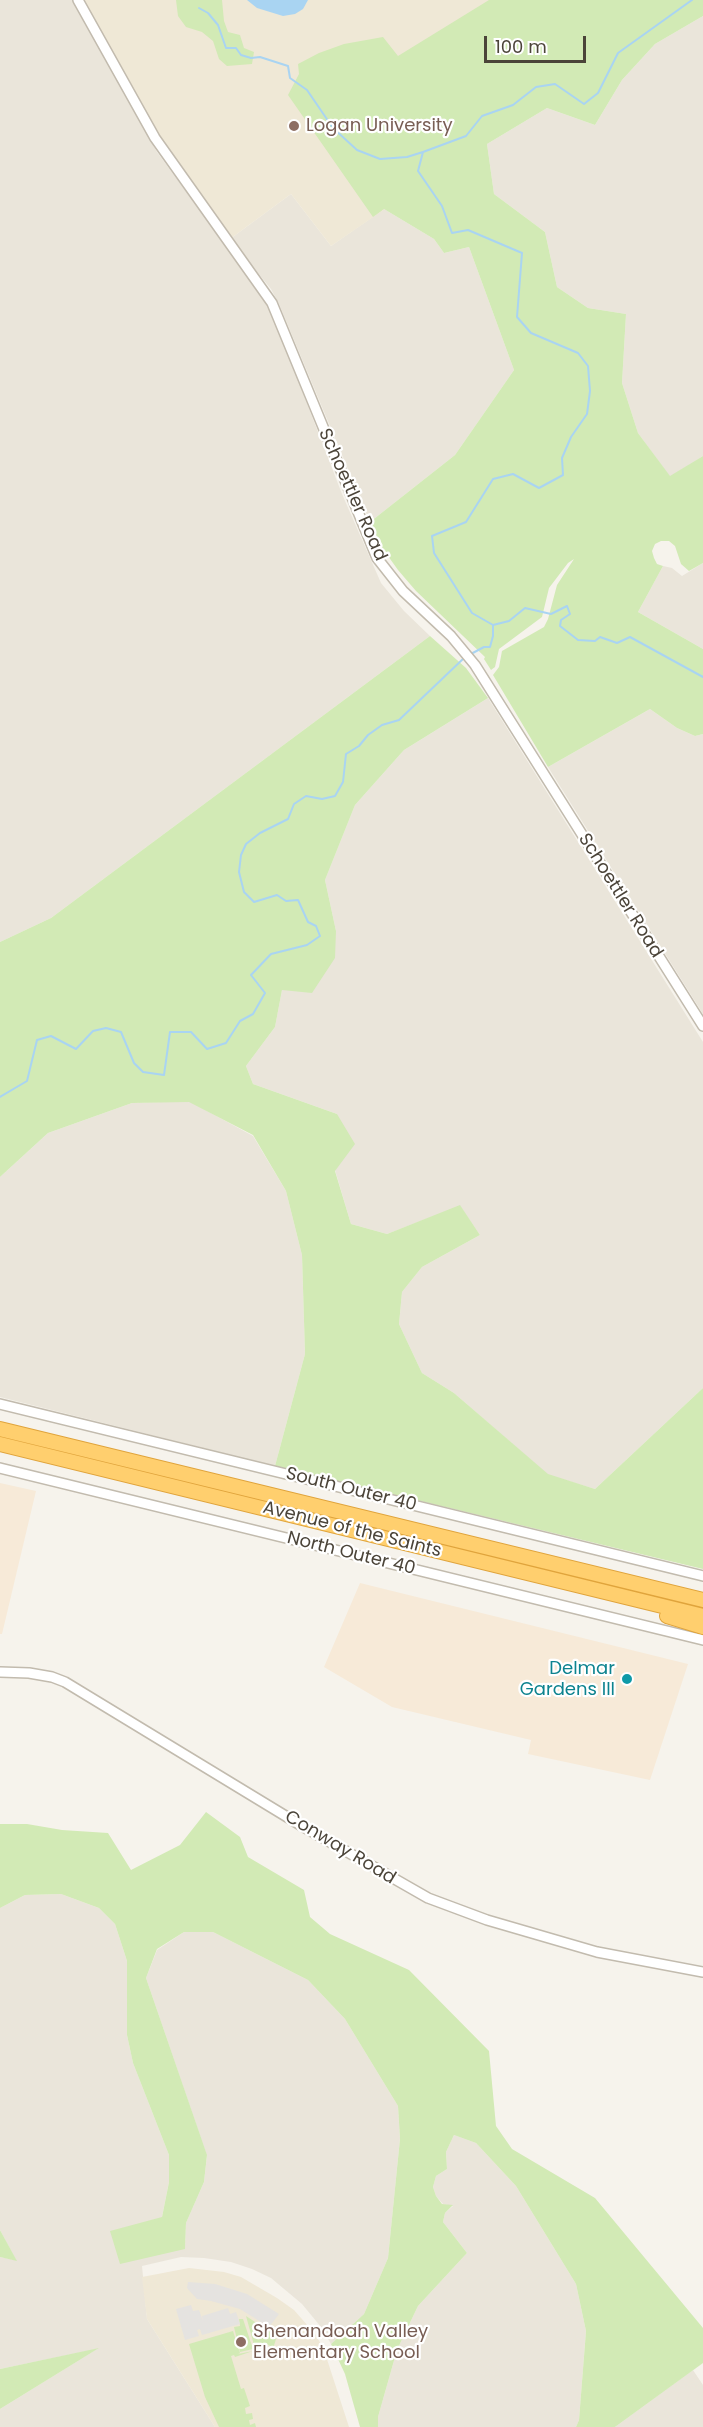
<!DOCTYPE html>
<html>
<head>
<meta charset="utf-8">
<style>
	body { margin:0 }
	#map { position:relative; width:703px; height:2427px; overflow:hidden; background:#f6f3ec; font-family:Poppins,sans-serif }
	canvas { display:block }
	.scale { position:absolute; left:484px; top:36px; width:102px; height:27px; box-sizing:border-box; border:3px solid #4b4439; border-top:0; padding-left:8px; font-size:18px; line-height:21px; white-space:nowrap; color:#4b4439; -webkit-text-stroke:4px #fff; paint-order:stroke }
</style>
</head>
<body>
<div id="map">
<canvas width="703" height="2427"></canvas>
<div class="scale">100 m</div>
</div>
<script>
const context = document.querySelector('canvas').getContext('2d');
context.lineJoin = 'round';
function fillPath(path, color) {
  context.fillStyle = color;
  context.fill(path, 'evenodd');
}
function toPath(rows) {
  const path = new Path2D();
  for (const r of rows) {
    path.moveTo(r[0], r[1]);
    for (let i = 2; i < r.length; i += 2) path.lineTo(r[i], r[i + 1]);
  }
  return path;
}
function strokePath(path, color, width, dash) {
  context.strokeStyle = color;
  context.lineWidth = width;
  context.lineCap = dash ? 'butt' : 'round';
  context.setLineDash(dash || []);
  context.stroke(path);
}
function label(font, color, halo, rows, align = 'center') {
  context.font = font + ' Poppins,sans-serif';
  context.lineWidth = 4.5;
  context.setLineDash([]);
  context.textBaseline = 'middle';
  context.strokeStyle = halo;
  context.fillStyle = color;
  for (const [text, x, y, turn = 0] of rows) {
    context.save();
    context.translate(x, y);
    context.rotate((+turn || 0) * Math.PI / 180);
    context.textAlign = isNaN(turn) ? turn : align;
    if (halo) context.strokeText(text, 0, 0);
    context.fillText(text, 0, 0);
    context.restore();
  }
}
const residential = toPath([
	[0,0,72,0,157,152,262,295,272,313,342,494,381,583,404,611,430,636,51,918,0,942],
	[703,16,703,456,670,477,638,433,622,383,626,314,588,308,557,287,545,232,494,194,487,144,547,108,595,125,622,80,655,44],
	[291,194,331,246,384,209,434,239,444,253,469,247,514,370,455,455,370,522,279,304,271,289,230,239],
	[703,563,703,649,638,612,663,566,672,568,682,576],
	[488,698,703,1042,703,1388,595,1489,548,1475,454,1393,422,1373,399,1324,402,1292,422,1267,480,1235,460,1206,387,1234,351,1224,335,1170,337,1114,253,1084,246,1066,275,1027,282,990,336,931,325,880,355,805,404,750],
	[650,709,677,728,695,736,703,734,703,1014,548,767],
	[189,1101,253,1136,286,1191,302,1255,305,1354,275,1466,0,1397,0,1177,48,1133,132,1103],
	[61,1894,99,1908,115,1924,127,1961,127,2035,133,2063,169,2155,169,2182,162,2217,185,2248,186,2223,204,2182,207,2156,146,1978,157,1950,184,1932,213,1932,308,1980,345,2019,398,2106,400,2139,388,2258,364,2314,331,2344,321,2327,302,2304,271,2278,252,2269,231,2262,204,2258,181,2257,142,2266,147,2319,215,2427,0,2427,0,2409,97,2349,0,2369,0,2257,16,2260,0,2230,0,1908,25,1895],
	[454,2135,476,2143,516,2186,576,2284,586,2331,579,2420,576,2427,378,2427,378,2417,397,2350,418,2306,467,2253,443,2222,445,2213,453,2206,443,2204,436,2196,433,2187,436,2176,447,2169,446,2152],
	[693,2370,703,2385,703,2427,615,2427]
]);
const commercial = toPath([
	[0,1483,36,1491,2,1634,0,1634],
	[360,1583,688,1664,650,1780,528,1754,531,1740,392,1707,324,1667]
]);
const education = toPath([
	[83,0,495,0,461,157,331,246,291,194,230,239,162,143],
	[189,2268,224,2272,241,2277,277,2298,294,2310,316,2335,324,2350,349,2427,215,2427,147,2319,142,2277]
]);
const green = toPath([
	[176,0,222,0,224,21,228,32,240,35,244,48,254,52,252,64,227,66,219,59,213,41,202,32,186,27,178,16],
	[489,0,703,0,703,16,655,44,622,80,595,125,547,108,487,144,494,194,545,232,557,287,588,308,626,314,622,383,638,433,670,476,703,456,703,563,689,571,681,564,675,546,669,541,661,541,655,544,652,551,654,558,657,564,663,566,638,612,703,649,703,734,695,736,677,728,650,709,548,767,493,675,499,667,502,651,544,627,548,619,557,585,574,559,568,563,549,588,542,617,499,649,495,667,491,670,484,659,485,657,416,591,398,570,383,549,370,522,455,455,514,370,469,247,444,253,434,239,384,209,373,217,288,95,299,74,298,64,319,53,344,44,383,37,398,56],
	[430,636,466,668,488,698,404,750,355,805,325,880,336,931,335,958,312,993,282,990,275,1027,246,1066,253,1084,337,1114,355,1144,335,1171,351,1224,387,1234,460,1205,480,1235,422,1267,402,1292,399,1324,422,1373,454,1393,548,1474,595,1489,703,1388,703,1569,275,1466,305,1354,302,1255,286,1191,253,1135,189,1102,132,1103,48,1133,0,1177,0,942,51,918],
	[206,1812,240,1837,248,1857,304,1890,310,1917,330,1934,409,1970,489,2051,496,2126,512,2149,595,2198,703,2328,703,2363,615,2427,576,2427,579,2420,586,2331,576,2284,516,2186,476,2143,454,2135,446,2152,447,2169,436,2176,433,2187,436,2196,442,2204,453,2205,445,2213,443,2222,467,2253,418,2306,397,2350,378,2417,378,2427,360,2427,345,2374,331,2344,364,2314,388,2258,400,2139,398,2106,345,2019,308,1980,213,1932,184,1932,157,1949,146,1978,207,2155,204,2182,186,2223,185,2249,120,2264,110,2231,162,2217,169,2182,169,2155,133,2063,127,2035,127,1961,115,1924,99,1908,61,1894,25,1895,0,1908,0,1824,27,1824,62,1830,108,1833,131,1870,180,1845],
	[0,2230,17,2261,0,2257],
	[246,2316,270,2332,276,2339,272,2352,268,2350,270,2346,267,2344,263,2349,254,2345],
	[239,2319,243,2319,253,2349,240,2352,234,2327,240,2326],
	[233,2331,240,2353,238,2354,253,2351,235,2357,234,2355,231,2356,241,2389,244,2388,250,2406,245,2408,246,2414,252,2413,253,2419,249,2420,250,2425,255,2423,256,2427,219,2427,205,2397,189,2344],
	[99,2348,13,2401,0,2409,0,2369]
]);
const parking = toPath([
	[188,2282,215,2284,247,2294,279,2314,269,2327,240,2309,211,2301,197,2299,187,2288],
	[191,2305,193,2311,199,2310,203,2321,202,2316,228,2308,230,2314,236,2312,240,2324,202,2335,200,2329,197,2330,199,2336,185,2340,176,2309]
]);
const water = toPath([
	[247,0,308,0,303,9,295,14,283,16,257,8]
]);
const stream = toPath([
	[199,8,208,13,218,25,226,48,236,48,241,55,251,58,260,57,288,66,290,78,307,90,333,128,357,150,380,159,407,157,423,152],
	[493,625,509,621,525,608,551,614,567,606,570,614,561,620,560,626,578,640,595,641,600,637,617,643,630,637,703,677],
	[469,655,484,647,490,647,493,636,493,625,472,613,434,553,432,536,466,522,493,479,513,474,539,488,563,475,562,458,571,437,587,414,590,391,588,366,578,353,531,333,517,317,522,253,468,230,452,233,442,206,418,171,423,152,466,136,482,116,513,105,536,87,555,84,584,104,598,93,618,53,692,0],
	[0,1097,27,1081,37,1040,51,1036,76,1049,93,1031,106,1028,121,1032,134,1063,143,1072,164,1075,170,1032,191,1032,207,1049,226,1043,240,1021,253,1014,265,993,251,975,271,954,307,945,320,936,316,926,308,922,298,900,286,901,277,895,254,902,244,892,239,872,241,855,246,844,260,833,288,819,294,804,306,796,322,799,335,796,343,782,346,754,359,746,368,735,382,725,399,720,464,658]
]);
const minor = toPath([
	[78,0,155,138,272,303,377,558,403,591,451,636,475,665,703,1026],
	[0,1404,703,1576],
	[0,1468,703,1640],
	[0,1672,29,1673,52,1677,65,1682,302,1826,428,1898,487,1920,597,1952,703,1972]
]);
const highway = toPath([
	[0,1429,703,1600],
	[0,1444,703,1616],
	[667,1616,703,1627]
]);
const markers = [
	[294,126,6,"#8d6e63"],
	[627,1679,6,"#0f9aa8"],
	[241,2342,6,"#8d6e63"]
];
const educationNames = [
	["Logan University",306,126],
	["Shenandoah Valley",253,2332],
	["Elementary School",253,2353]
];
const streetNames = [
	["Schoettler Road",352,495,66],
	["Schoettler Road",620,896,58],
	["South Outer 40",351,1490,14],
	["Avenue of the Saints",352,1530,14],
	["North Outer 40",351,1554,14],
	["Conway Road",340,1848,31]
];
const cultureNames = [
	["Delmar",615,1669],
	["Gardens III",615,1690]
];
fillPath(residential, '#eae5da');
fillPath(commercial, '#f7ead8');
fillPath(education, '#efe8d6');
fillPath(green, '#d2eab5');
fillPath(parking, '#e5e3e0');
fillPath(water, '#a9d4f2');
strokePath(stream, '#a9d4f2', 2);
strokePath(minor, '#c2bbae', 12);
strokePath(highway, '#e0a43c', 16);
strokePath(minor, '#fff', 9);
strokePath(highway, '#ffcf6e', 14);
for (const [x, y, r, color] of markers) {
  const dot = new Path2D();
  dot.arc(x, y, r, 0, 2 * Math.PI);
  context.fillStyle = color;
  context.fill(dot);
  strokePath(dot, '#fff', 2);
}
label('18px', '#785e54', '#fff', educationNames, 'left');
label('18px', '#4b4439', '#fff', streetNames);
label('18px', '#0d838f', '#fff', cultureNames, 'right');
</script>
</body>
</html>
